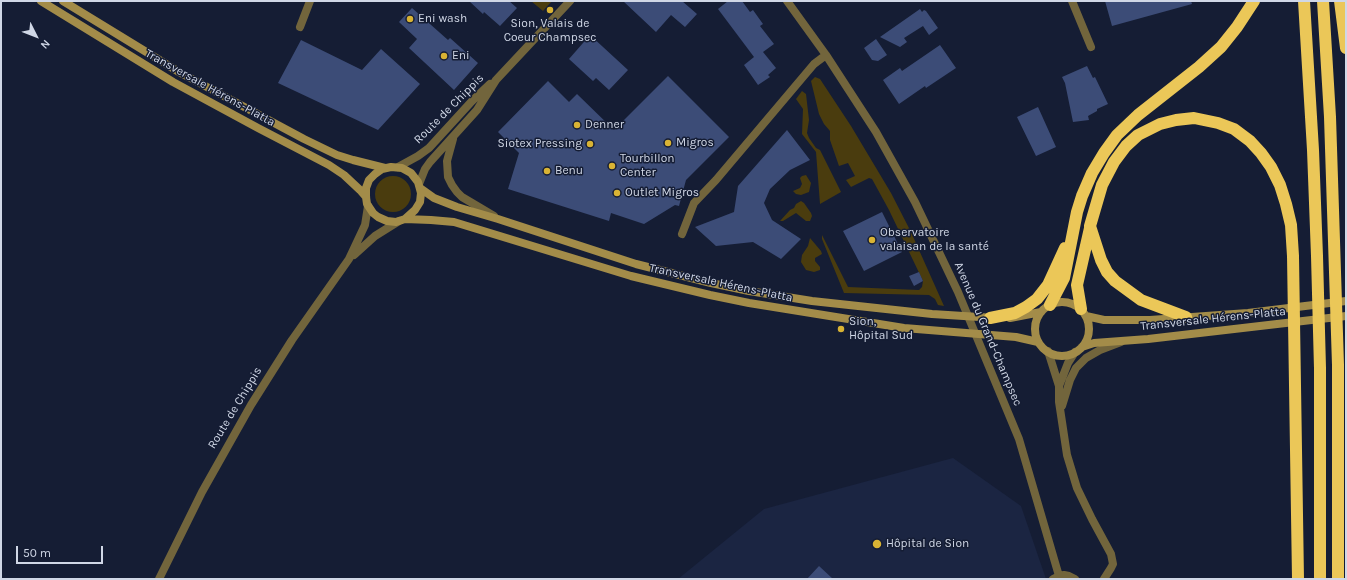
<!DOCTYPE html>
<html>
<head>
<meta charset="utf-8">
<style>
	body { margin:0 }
	#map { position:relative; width:1347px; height:580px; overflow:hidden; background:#151d34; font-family:Karla,sans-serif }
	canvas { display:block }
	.frame { position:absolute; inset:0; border:2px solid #d0d7e6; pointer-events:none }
	.north { position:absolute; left:16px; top:16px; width:40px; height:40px; -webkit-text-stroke:3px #151d34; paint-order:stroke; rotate:132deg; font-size:11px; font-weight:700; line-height:16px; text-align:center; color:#d0d7e6 }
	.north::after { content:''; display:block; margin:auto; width:14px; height:18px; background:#d0d7e6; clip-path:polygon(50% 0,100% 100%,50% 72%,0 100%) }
	.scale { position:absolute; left:16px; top:546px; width:87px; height:18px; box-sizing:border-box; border:2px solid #d0d7e6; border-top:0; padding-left:5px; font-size:12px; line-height:14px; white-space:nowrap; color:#d0d7e6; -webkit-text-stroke:3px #151d34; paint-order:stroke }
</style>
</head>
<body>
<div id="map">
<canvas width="1347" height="580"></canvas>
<div class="frame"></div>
<div class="north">N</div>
<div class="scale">50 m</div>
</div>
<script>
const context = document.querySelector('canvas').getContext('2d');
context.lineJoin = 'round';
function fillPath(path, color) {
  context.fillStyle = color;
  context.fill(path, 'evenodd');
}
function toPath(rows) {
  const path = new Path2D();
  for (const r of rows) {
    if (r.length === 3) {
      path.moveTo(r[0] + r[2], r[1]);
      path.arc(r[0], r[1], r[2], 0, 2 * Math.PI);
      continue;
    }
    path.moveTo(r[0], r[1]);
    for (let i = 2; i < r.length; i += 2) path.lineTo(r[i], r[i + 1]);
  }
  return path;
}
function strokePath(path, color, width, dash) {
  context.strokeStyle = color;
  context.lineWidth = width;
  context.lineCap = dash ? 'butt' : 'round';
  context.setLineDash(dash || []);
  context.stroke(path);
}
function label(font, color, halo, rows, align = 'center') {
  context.font = font + ' Karla,sans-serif';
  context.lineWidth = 3;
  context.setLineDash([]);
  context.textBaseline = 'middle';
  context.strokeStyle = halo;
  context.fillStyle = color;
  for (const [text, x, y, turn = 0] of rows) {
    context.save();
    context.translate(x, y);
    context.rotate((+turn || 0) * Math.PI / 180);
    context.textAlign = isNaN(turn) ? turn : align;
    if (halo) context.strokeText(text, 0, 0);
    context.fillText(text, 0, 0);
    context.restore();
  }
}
const built = toPath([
	[953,458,1021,506,1046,579,678,579,764,509]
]);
const green = toPath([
	[531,1,552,1,543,11],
	[815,77,820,79,851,126,891,193,911,232,944,306,938,305,935,299,929,295,844,293,822,239,822,235,848,287,919,290,922,287,923,281,889,210,872,179,869,178,851,187,846,180,855,176,848,163,839,166,830,140,830,131,824,124,819,114,811,81],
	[802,91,806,94,809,120,807,133,809,138,816,148,820,150,841,192,820,204,816,152,802,134,803,109,796,99],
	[806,175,811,183,809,192,801,195,796,194,793,191,800,188,802,184,800,178,802,176],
	[393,194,18],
	[801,201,804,203,811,213,812,216,810,221,806,221,796,213,783,221,780,221,790,210,794,208,796,204],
	[810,238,821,251,822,254,815,258,815,261,820,267,820,270,814,272,806,270,801,262,802,255,808,246]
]);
const building = toPath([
	[469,1,509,1,517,8,500,26,484,12,483,14],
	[623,1,682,1,697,14,685,27,671,15,656,32],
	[728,1,742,1,750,12,753,10,763,24,760,26,774,44,763,52,776,68,768,75,770,77,758,85,744,65,754,57,718,9],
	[1105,1,1191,1,1192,4,1112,26],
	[412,8,448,40,450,38,478,63,454,90,409,48,417,39,399,22],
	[920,9,922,12,924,10,926,11,938,28,929,35,923,26,904,38,907,42,900,47,880,37],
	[590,35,628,70,609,90,596,78,593,81,569,59],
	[876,39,887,55,878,61,872,60,864,48],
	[301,40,362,70,381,49,420,84,378,130,278,83],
	[940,45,956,68,926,88,925,86,899,104,883,80,900,68,902,71],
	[1087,66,1093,78,1095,77,1108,104,1097,109,1097,111,1088,116,1089,120,1073,122,1065,83,1062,77],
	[668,76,729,137,686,180,679,206,675,205,644,224,611,213,609,221,508,189,519,153,498,132,548,81,569,102,577,94,614,130],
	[1038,107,1056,147,1036,156,1017,117],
	[787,130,810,160,790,170,770,189,764,203,772,220,801,239,781,259,753,242,716,246,695,227,734,212,738,186],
	[882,212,902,252,864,271,843,231],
	[919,272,923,281,914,286,909,276],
	[819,566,833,579,807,579]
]);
const minor = toPath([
	[787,1,826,55,876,132,915,202,958,292,1019,439,1059,576],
	[1072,1,1091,47],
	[300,27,310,1],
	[682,234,694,203,716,180,814,64,826,55],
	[1053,579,1059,576,1064,575,1069,576,1075,579]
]);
const tertiary = toPath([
	[453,139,447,161,448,177,452,185,457,192,462,197,494,216],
	[398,167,418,156,429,148,472,101,490,84],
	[419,184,425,169,430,162,477,110,496,80,570,1],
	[354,255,375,236,399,221],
	[1048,351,1059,386],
	[1075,352,1068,363,1059,386,1059,402,1067,455,1077,488,1092,519,1111,554,1113,564,1111,568,1104,579],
	[1062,406,1070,380,1076,368,1086,358,1100,350,1121,342],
	[159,579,202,492,251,405,292,340,349,259,365,225,368,206]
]);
const secondary = toPath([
	[41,1,173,82,258,128,329,165,344,175,360,190,366,197],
	[63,1,179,72,304,139,337,155,353,160,385,168],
	[420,188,434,198,457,207,498,219,636,264,711,283,749,291,812,301,932,314,995,318],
	[405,219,415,210,420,202,421,193,418,182,411,173,402,168,391,167,382,169,375,174,369,180,366,188,366,197,367,204,373,213,378,217,387,221,396,222,405,219,431,220,454,222,631,276,710,295,749,303,904,328,1016,337,1038,342],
	[1062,329,27],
	[1086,316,1104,320,1150,320,1248,313,1346,301],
	[1010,318,1041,312],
	[1082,347,1094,343,1148,339,1346,316]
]);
const motorway = toPath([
	[1304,1,1313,150,1317,256,1320,368,1320,579],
	[1323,1,1330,117,1338,365,1338,579],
	[1340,1,1346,48],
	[1050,305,1064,278,1077,212,1082,196,1092,173,1104,153,1117,135,1138,115,1199,67,1221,47,1237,27,1254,1],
	[1081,309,1077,285,1090,228],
	[1186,317,1141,300,1115,281,1107,272,1101,260,1090,226,1102,185,1114,162,1126,146,1138,135,1160,124,1176,120,1194,118,1218,123,1234,129,1250,141,1261,153,1271,167,1280,185,1286,204,1291,225,1293,256,1298,579],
	[990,318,1015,313,1026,307,1037,299,1048,285,1065,248]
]);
const markers = [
	[550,10,4,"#d9b334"],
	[410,19,4,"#d9b334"],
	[444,56,4,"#d9b334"],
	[577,125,4,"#d9b334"],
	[668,143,4,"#d9b334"],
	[590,144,4,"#d9b334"],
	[612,166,4,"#d9b334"],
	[547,171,4,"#d9b334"],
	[617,193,4,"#d9b334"],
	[872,240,4,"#d9b334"],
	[841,329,4,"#d9b334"],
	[877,544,5,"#d9b334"]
];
const poiNames = [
	["Eni wash",418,19],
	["Sion, Valais de",550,24,"center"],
	["Coeur Champsec",550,38,"center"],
	["Eni",452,56],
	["Denner",585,125],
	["Migros",676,143],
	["Siotex Pressing",582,144,"right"],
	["Tourbillon",620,159],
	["Center",620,173],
	["Benu",555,171],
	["Outlet Migros",625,193],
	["Observatoire",880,233],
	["valaisan de la santé",880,247],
	["Sion,",849,322],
	["Hôpital Sud",849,336],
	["Hôpital de Sion",886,544]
];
const streetNames = [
	["Transversale Hérens-Platta",210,88,29],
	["Route de Chippis",449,109,-45],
	["Transversale Hérens-Platta",721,283,12],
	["Transversale Hérens-Platta",1213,319,-6],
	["Avenue du Grand-Champsec",988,334,67],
	["Route de Chippis",235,408,-59]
];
fillPath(built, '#1b2542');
fillPath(green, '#4a3c0e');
fillPath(building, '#3c4c77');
strokePath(minor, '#72653c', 8);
strokePath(tertiary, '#72653c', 8);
strokePath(secondary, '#a38c49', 8);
strokePath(motorway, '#ebc758', 12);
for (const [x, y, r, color] of markers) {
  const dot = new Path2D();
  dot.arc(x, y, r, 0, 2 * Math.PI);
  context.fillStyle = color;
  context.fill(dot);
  strokePath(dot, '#151d34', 1.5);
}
label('12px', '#d0d7e6', '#151d34', poiNames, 'left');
label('12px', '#d0d7e6', '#151d34', streetNames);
</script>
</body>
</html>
